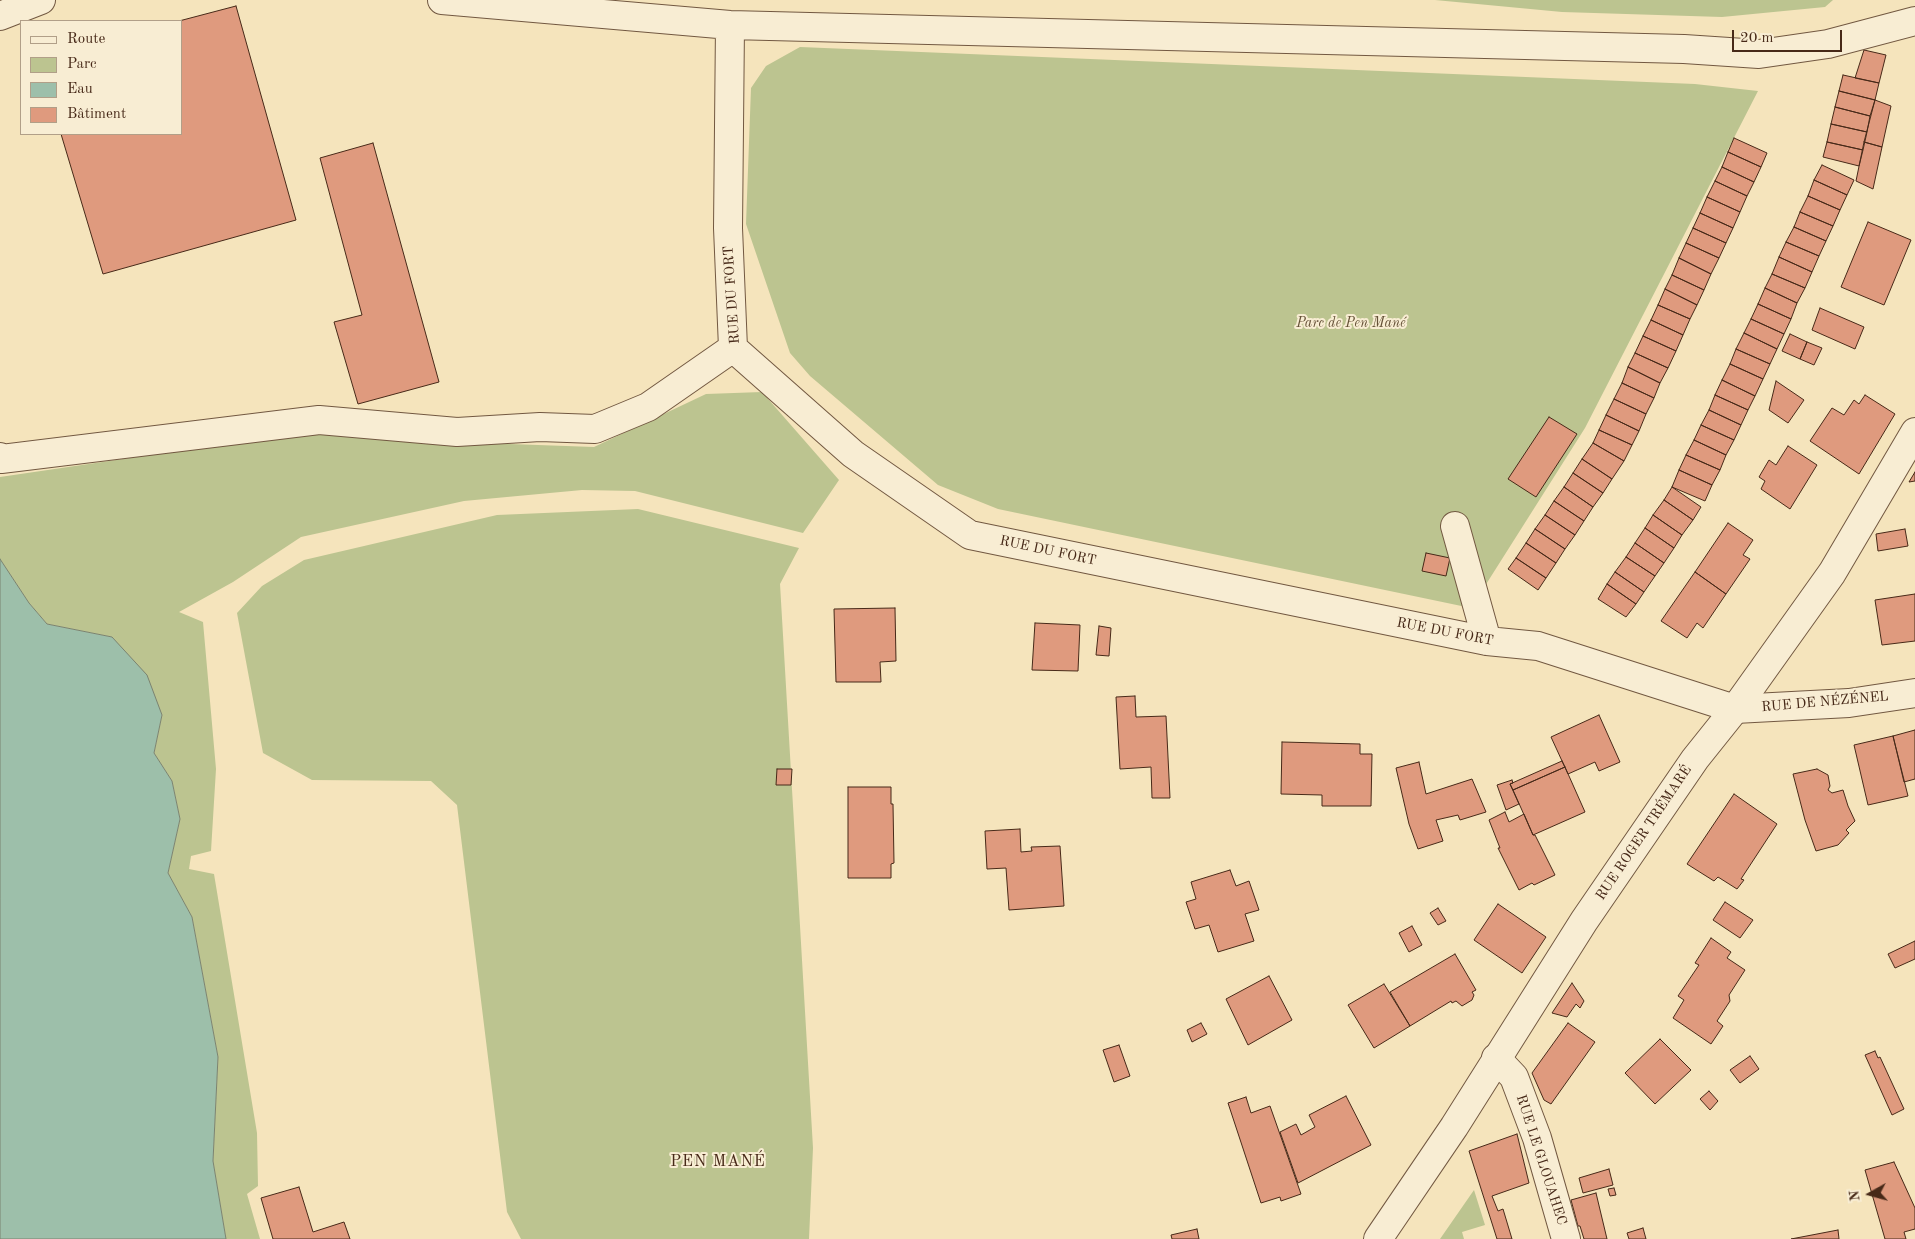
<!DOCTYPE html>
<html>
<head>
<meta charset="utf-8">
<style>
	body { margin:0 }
	#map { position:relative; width:1915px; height:1239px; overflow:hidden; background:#f5e4bc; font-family:"Old Standard TT",serif }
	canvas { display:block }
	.legend { position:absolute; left:20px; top:20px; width:162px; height:115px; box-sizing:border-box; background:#f8edd3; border:1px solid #b19f88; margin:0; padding:6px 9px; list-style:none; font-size:15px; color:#472918 }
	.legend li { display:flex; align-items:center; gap:10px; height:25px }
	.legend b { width:25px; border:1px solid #b19f88 }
	.north { position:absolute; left:1845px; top:1169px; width:50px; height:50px; -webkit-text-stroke:4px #f8edd3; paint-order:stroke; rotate:263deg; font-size:14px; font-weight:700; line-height:20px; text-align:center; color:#472918 }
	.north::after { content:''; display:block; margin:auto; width:18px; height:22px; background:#472918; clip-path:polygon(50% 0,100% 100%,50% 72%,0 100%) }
	.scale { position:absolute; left:1732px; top:30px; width:110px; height:22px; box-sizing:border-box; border:2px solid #472918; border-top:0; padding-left:6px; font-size:15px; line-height:18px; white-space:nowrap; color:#472918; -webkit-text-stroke:4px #f8edd3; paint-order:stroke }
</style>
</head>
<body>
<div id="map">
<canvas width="1915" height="1239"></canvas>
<ul class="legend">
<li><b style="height:6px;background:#f8edd3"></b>Route</li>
<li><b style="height:14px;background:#bcc490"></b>Parc</li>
<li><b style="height:14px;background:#9dbfaa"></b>Eau</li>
<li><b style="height:14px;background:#df9a7e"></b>Bâtiment</li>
</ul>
<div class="north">N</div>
<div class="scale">20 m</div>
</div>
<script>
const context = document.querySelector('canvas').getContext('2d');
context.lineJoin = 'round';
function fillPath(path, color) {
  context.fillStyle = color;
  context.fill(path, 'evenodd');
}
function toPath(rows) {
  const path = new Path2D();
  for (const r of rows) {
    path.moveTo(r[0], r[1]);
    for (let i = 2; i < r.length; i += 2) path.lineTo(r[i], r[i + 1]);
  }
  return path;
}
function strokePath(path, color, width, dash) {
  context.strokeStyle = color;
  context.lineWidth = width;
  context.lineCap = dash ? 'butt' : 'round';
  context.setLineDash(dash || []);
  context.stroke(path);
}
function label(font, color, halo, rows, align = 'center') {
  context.font = font + ' "Old Standard TT",serif';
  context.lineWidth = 4;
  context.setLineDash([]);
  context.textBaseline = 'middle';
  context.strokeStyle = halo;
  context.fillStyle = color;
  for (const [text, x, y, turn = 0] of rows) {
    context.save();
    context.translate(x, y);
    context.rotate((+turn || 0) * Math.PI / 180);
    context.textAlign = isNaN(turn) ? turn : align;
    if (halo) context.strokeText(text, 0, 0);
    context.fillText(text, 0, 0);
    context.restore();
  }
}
const green = toPath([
	[1435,0,1833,0,1825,7,1722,17,1562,12],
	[800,47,1695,84,1758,91,1585,428,1471,608,998,509,938,485,810,376,790,353,746,224,751,88,766,66],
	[762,392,839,480,803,533,635,491,582,490,464,501,301,537,233,582,179,612,203,622,216,769,211,851,191,856,189,869,214,874,257,1133,258,1186,247,1194,260,1239,226,1239,213,1161,218,1057,192,917,168,873,180,819,172,781,154,753,162,715,112,637,47,624,29,603,0,559,0,477,341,427,454,442,594,447,706,394],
	[638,509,799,548,780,584,813,1148,809,1239,521,1239,507,1212,457,805,431,781,312,780,263,753,237,613,262,586,304,560,497,515],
	[1474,1190,1485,1225,1462,1232,1464,1239,1440,1239]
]);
const water = toPath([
	[0,559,29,603,47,624,112,637,147,675,162,715,154,753,172,781,180,819,168,873,192,917,218,1057,213,1161,226,1239,0,1239,0,559]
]);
const building = toPath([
	[236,6,296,220,103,274,61,134,181,134,181,21,179,21,236,6],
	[1864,50,1886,55,1879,83,1855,78,1864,50],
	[1843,75,1879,83,1875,100,1839,91,1843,75],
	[1839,91,1875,100,1870,116,1835,107,1839,91],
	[1875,100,1891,106,1882,147,1864,142,1875,100],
	[1835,107,1870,116,1867,132,1831,124,1835,107],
	[1831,124,1867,132,1863,150,1827,142,1831,124],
	[1734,138,1767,153,1761,167,1728,152,1734,138],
	[1827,142,1863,150,1859,166,1823,157,1827,142],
	[1864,142,1882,147,1873,189,1856,181,1864,142],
	[373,143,439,382,358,404,334,322,362,315,320,158,373,143],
	[1728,152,1761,167,1754,182,1722,167,1728,152],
	[1822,165,1854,180,1847,195,1814,180,1822,165],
	[1722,167,1754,182,1747,196,1715,181,1722,167],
	[1814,180,1847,195,1840,210,1808,196,1814,180],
	[1715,181,1747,196,1740,212,1707,197,1715,181],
	[1808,196,1840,210,1833,226,1800,212,1808,196],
	[1707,197,1740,212,1733,228,1700,213,1707,197],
	[1800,212,1833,226,1826,241,1794,227,1800,212],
	[1700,213,1733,228,1726,243,1693,228,1700,213],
	[1868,222,1911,240,1884,305,1841,287,1868,222],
	[1794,227,1826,241,1819,256,1786,242,1794,227],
	[1693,228,1726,243,1719,258,1686,243,1693,228],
	[1786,242,1819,256,1812,272,1779,257,1786,242],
	[1686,243,1719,258,1711,274,1679,258,1686,243],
	[1779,257,1812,272,1805,288,1772,274,1779,257],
	[1679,258,1711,274,1704,290,1672,275,1679,258],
	[1772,274,1805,288,1797,303,1765,288,1772,274],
	[1672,275,1704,290,1697,305,1665,289,1672,275],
	[1765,288,1797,303,1791,319,1758,304,1765,288],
	[1665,289,1697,305,1690,319,1658,305,1665,289],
	[1758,304,1791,319,1784,334,1751,319,1758,304],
	[1658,305,1690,319,1683,335,1651,320,1658,305],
	[1820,308,1864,327,1855,349,1812,330,1820,308],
	[1751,319,1784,334,1777,349,1744,333,1751,319],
	[1651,320,1683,335,1676,351,1643,336,1651,320],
	[1744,333,1777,349,1770,364,1736,349,1744,333],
	[1790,334,1807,342,1800,359,1782,351,1790,334],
	[1643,336,1676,351,1668,368,1635,353,1643,336],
	[1807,342,1822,348,1814,365,1800,359,1807,342],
	[1736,349,1770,364,1763,379,1730,364,1736,349],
	[1635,353,1668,368,1660,383,1628,367,1635,353],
	[1730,364,1763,379,1755,396,1722,380,1730,364],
	[1628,367,1660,383,1654,398,1622,383,1628,367],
	[1722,380,1755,396,1748,410,1715,395,1722,380],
	[1776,381,1804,400,1788,423,1769,410,1776,381],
	[1622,383,1654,398,1646,414,1614,399,1622,383],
	[1715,395,1748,410,1741,425,1709,410,1715,395],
	[1865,395,1895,414,1859,474,1810,441,1832,408,1844,415,1854,400,1859,404,1865,395],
	[1614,399,1646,414,1639,431,1606,415,1614,399],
	[1709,410,1741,425,1734,440,1701,425,1709,410],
	[1606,415,1639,431,1632,445,1599,430,1606,415],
	[1549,417,1577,434,1536,497,1508,479,1549,417],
	[1701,425,1734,440,1726,455,1694,440,1701,425],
	[1599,430,1632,445,1624,461,1593,443,1599,430],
	[1694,440,1726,455,1720,470,1686,455,1694,440],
	[1593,443,1624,461,1612,479,1582,459,1593,443],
	[1788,446,1817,465,1790,509,1761,489,1765,481,1759,477,1769,460,1776,465,1788,446],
	[1686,455,1720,470,1712,485,1679,470,1686,455],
	[1582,459,1612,479,1603,493,1573,473,1582,459],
	[1679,470,1712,485,1705,501,1672,487,1679,470],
	[1915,472,1915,481,1909,482,1915,472],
	[1573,473,1603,493,1593,507,1564,487,1573,473],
	[1564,487,1593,507,1584,521,1554,501,1564,487],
	[1672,487,1701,507,1693,520,1664,500,1672,487],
	[1664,500,1693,520,1682,535,1653,515,1664,500],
	[1554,501,1584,521,1575,535,1545,515,1554,501],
	[1545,515,1575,535,1565,549,1535,529,1545,515],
	[1653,515,1682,535,1674,548,1645,528,1653,515],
	[1728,523,1753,540,1743,555,1750,559,1726,594,1695,572,1728,523],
	[1645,528,1674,548,1664,563,1635,543,1645,528],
	[1535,529,1565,549,1556,563,1526,543,1535,529],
	[1905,529,1908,546,1878,551,1876,534,1905,529],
	[1526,543,1556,563,1546,578,1516,558,1526,543],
	[1635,543,1664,563,1655,576,1626,557,1635,543],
	[1426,553,1450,558,1446,576,1422,571,1426,553],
	[1626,557,1655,576,1644,592,1615,572,1626,557],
	[1516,558,1546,578,1538,590,1508,569,1516,558],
	[1615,572,1644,592,1636,604,1607,584,1615,572],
	[1695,572,1726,594,1703,628,1697,623,1687,638,1661,621,1695,572],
	[1607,584,1636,604,1626,617,1598,599,1607,584],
	[1915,594,1915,641,1882,645,1875,600,1915,594],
	[895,608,896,661,880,662,881,682,836,682,834,609,895,608],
	[1035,623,1080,625,1078,671,1032,670,1035,623],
	[1099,626,1111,628,1109,656,1096,655,1099,626],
	[1135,696,1136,717,1166,716,1170,798,1152,798,1151,767,1120,769,1116,697,1135,696],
	[1599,715,1620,762,1599,771,1595,762,1568,774,1551,737,1599,715],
	[1915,730,1915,779,1904,782,1893,736,1915,730],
	[1893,736,1908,796,1868,805,1854,745,1893,736],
	[1282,742,1360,744,1360,754,1372,754,1371,806,1322,806,1322,795,1281,794,1282,742],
	[1562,761,1565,767,1513,790,1510,784,1562,761],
	[1419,762,1426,794,1472,779,1486,812,1460,820,1458,815,1436,820,1443,841,1418,849,1409,824,1396,768,1419,762],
	[1565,767,1585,812,1533,835,1513,790,1565,767],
	[777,769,792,769,791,785,776,785,777,769],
	[1817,769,1828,775,1830,786,1828,790,1832,793,1843,790,1848,806,1855,821,1846,830,1849,833,1838,845,1816,851,1805,820,1793,774,1817,769],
	[1512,780,1513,783,1510,784,1519,804,1506,810,1497,785,1512,780],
	[848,787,891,787,891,804,893,804,894,863,891,864,891,878,848,878,848,787],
	[1734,794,1777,824,1741,879,1744,880,1737,889,1718,877,1714,881,1687,864,1734,794],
	[1505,812,1509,822,1524,814,1533,835,1535,835,1555,875,1534,885,1532,883,1519,890,1498,848,1500,848,1489,820,1505,812],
	[1020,829,1021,852,1032,851,1031,847,1060,846,1064,906,1009,910,1006,868,987,869,985,831,1020,829],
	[1230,870,1236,886,1249,881,1259,910,1245,914,1254,941,1218,952,1209,925,1195,929,1186,902,1196,899,1191,882,1230,870],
	[1725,902,1753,920,1740,938,1713,920,1725,902],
	[1498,904,1546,937,1522,973,1474,940,1498,904],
	[1438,908,1446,921,1438,925,1430,913,1438,908],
	[1412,926,1422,945,1409,952,1399,933,1412,926],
	[1711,938,1731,952,1727,958,1745,970,1729,995,1730,1001,1717,1021,1723,1026,1711,1044,1673,1018,1684,1000,1678,996,1699,965,1695,963,1711,938],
	[1915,941,1915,959,1895,968,1888,954,1915,941],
	[1455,954,1476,990,1472,992,1474,995,1472,1000,1462,1006,1456,1001,1452,1003,1451,1001,1410,1026,1390,992,1455,954],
	[1269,976,1292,1020,1248,1045,1226,999,1269,976],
	[1572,983,1584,1001,1580,1008,1576,1004,1567,1017,1552,1013,1572,983],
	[1384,984,1410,1026,1374,1048,1348,1005,1384,984],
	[1201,1023,1207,1034,1192,1042,1187,1030,1201,1023],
	[1568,1023,1595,1042,1551,1104,1544,1100,1532,1073,1568,1023],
	[1660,1039,1691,1070,1655,1104,1625,1073,1660,1039],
	[1119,1045,1130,1076,1114,1082,1103,1050,1119,1045],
	[1875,1051,1878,1058,1880,1057,1904,1109,1892,1115,1865,1055,1875,1051],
	[1750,1056,1759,1069,1740,1083,1730,1070,1750,1056],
	[1709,1091,1718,1101,1710,1110,1700,1099,1709,1091],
	[1346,1096,1371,1145,1298,1183,1280,1132,1296,1124,1301,1135,1315,1127,1309,1115,1346,1096],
	[1246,1097,1251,1113,1270,1106,1301,1194,1281,1201,1280,1197,1261,1203,1228,1103,1246,1097],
	[1517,1134,1529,1183,1492,1196,1498,1211,1503,1209,1512,1239,1497,1239,1469,1151,1517,1134],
	[1894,1162,1915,1208,1915,1229,1904,1232,1906,1239,1885,1239,1865,1170,1894,1162],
	[1609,1169,1613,1185,1583,1193,1579,1178,1609,1169],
	[299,1187,313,1232,344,1222,350,1239,273,1239,261,1198,299,1187],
	[1614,1188,1616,1195,1610,1196,1608,1189,1614,1188],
	[1596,1193,1607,1239,1584,1239,1580,1226,1578,1226,1571,1200,1596,1193],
	[1643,1228,1646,1239,1629,1239,1627,1233,1643,1228],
	[1197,1229,1199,1239,1172,1239,1171,1235,1197,1229],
	[1838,1230,1839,1239,1791,1239,1838,1230]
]);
const minor = toPath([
	[442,0,730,25,1684,49,1759,54,1828,44,1915,21],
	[0,16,41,0],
	[730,25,728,228,733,348,853,454,970,535,1487,641,1538,646,1735,709,1849,703,1915,693],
	[0,457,1,459,319,420,457,432,540,427,595,429,648,407,733,348],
	[1455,526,1487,641],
	[1496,1058,1514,1077,1537,1138,1566,1239]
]);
const tertiary = toPath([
	[1378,1239,1454,1127,1584,921,1695,759,1735,709,1832,573,1915,432]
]);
const streetNames = [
	["RUE DU FORT",732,295,-94],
	["RUE DU FORT",1048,551,12],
	["RUE DU FORT",1445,632,11],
	["RUE DE NÉZÉNEL",1825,702,-5],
	["RUE ROGER TRÉMARÉ",1644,833,-56],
	["RUE LE GLOUAHEC",1541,1160,72]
];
const parkNames = [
	["Parc de Pen Mané",1351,323]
];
const quarterNames = [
	["PEN MANÉ",718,1162]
];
fillPath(green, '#bcc490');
fillPath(water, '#9dbfaa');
strokePath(water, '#7b8370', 1);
fillPath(building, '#df9a7e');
strokePath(building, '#472918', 1);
strokePath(minor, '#725841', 30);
strokePath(tertiary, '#725841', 30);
strokePath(minor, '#f8edd3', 28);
strokePath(tertiary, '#f8edd3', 28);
label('14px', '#472918', '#f8edd3', streetNames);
label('italic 14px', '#645036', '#f8edd3', parkNames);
context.letterSpacing = '1px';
label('16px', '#472918', '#f8edd3', quarterNames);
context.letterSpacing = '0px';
</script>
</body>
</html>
